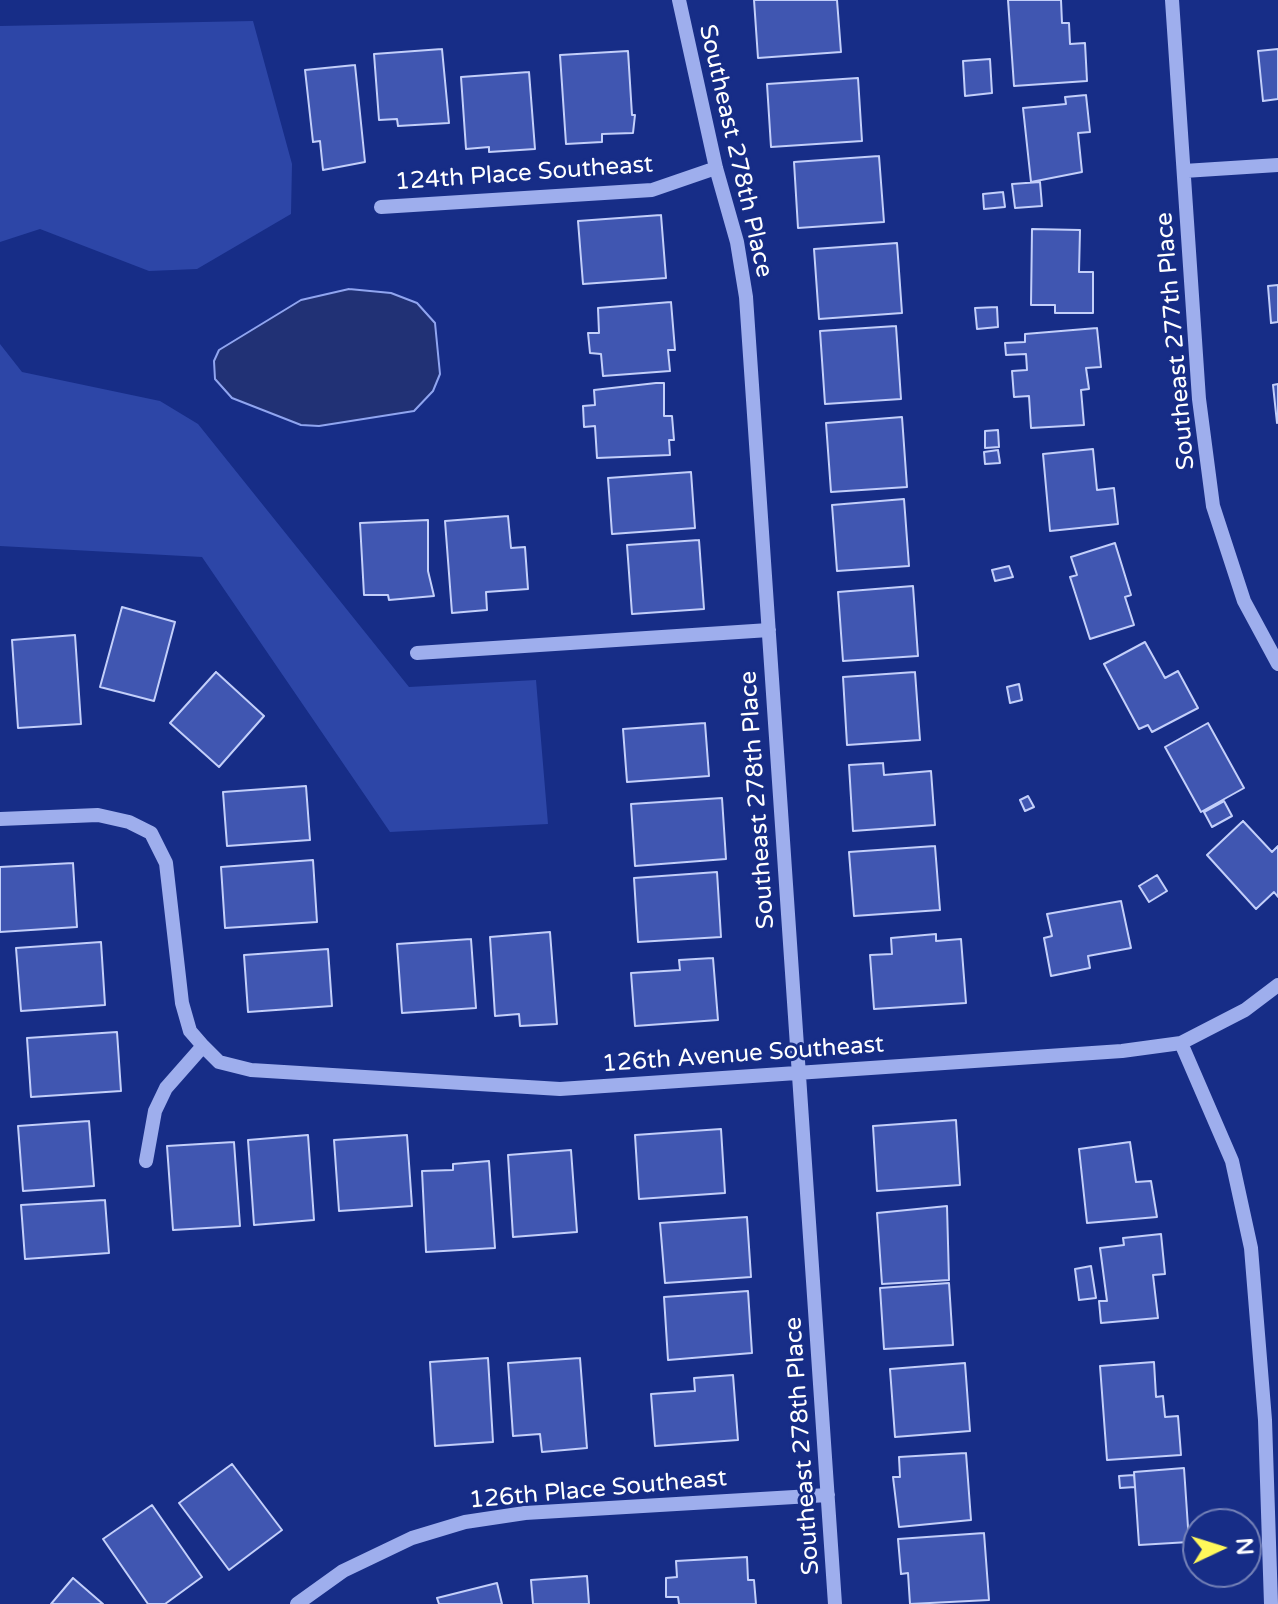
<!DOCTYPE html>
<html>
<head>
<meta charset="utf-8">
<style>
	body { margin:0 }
	#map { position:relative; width:1278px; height:1604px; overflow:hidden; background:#172d87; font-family:"Varela Round",sans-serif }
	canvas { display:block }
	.north { position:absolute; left:1182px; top:1508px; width:80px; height:80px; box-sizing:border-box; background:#172d87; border:2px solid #7481b7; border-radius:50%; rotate:86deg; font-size:22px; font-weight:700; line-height:32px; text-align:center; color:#fff }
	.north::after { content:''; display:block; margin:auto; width:28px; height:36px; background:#fff85a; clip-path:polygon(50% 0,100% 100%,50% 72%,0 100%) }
</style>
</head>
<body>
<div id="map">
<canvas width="1278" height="1604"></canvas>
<div class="north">N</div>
</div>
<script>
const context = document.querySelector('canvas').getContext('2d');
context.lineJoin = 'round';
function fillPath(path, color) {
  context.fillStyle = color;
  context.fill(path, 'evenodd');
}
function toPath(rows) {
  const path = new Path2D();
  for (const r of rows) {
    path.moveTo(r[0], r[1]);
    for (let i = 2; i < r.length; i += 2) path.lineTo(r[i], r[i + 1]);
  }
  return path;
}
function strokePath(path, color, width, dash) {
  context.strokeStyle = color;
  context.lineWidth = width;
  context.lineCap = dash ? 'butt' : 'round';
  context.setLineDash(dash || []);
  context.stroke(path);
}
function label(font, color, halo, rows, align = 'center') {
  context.font = font + ' "Varela Round",sans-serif';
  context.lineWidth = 6;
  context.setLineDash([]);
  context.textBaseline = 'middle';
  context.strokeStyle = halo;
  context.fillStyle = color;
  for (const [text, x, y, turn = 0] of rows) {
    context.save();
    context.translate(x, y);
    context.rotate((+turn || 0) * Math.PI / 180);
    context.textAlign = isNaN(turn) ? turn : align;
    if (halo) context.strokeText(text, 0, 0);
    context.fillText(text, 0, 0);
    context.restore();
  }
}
const green = toPath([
	[253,21,292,164,291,214,197,269,149,271,40,229,0,242,0,26],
	[0,344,22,372,160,401,198,424,409,687,536,680,548,824,390,832,202,557,0,546]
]);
const water = toPath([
	[349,289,391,293,417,303,435,323,440,374,433,391,414,411,319,426,301,425,232,398,215,379,214,361,219,350,301,300,349,289]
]);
const building = toPath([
	[754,0,837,0,841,52,758,58,754,0],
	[1008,0,1061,0,1062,23,1069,23,1070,44,1085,43,1087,81,1014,86,1008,0],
	[442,49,449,123,398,126,397,119,379,120,374,54,442,49],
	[1278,49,1278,99,1263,101,1258,51,1278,49],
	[628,51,632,115,635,115,633,133,602,134,602,142,566,144,560,55,628,51],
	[990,59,992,93,965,96,963,61,990,59],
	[355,65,365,162,323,170,320,141,313,142,305,70,355,65],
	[529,72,535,149,489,152,489,147,466,149,461,77,529,72],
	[858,78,862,141,771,147,767,84,858,78],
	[1086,95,1090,132,1078,133,1082,172,1031,182,1023,108,1066,104,1065,97,1086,95],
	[879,156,884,222,798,228,794,162,879,156],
	[1040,182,1042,206,1015,208,1012,184,1040,182],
	[1003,192,1005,207,984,209,983,194,1003,192],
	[661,215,666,278,583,284,578,221,661,215],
	[1032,229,1080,230,1079,272,1093,272,1093,313,1055,313,1055,305,1031,305,1032,229],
	[897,243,902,313,819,319,814,249,897,243],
	[1278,285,1278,322,1271,323,1268,286,1278,285],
	[671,302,675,350,668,350,670,371,603,376,601,354,590,353,588,333,599,333,598,308,671,302],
	[997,307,998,327,977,329,975,308,997,307],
	[896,326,901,399,825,404,820,331,896,326],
	[1097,328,1101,367,1086,368,1089,389,1081,390,1084,425,1031,428,1029,396,1014,397,1012,371,1027,370,1026,354,1006,355,1005,343,1025,342,1025,334,1097,328],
	[656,383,664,383,664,416,672,416,674,440,669,440,670,455,597,458,595,426,584,427,583,406,595,405,594,390,656,383],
	[1278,384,1278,422,1277,423,1273,385,1278,384],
	[902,417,907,487,831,492,826,423,902,417],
	[998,430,999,447,985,448,985,431,998,430],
	[1093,449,1097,490,1114,488,1118,524,1050,531,1043,454,1093,449],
	[998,450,1000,463,985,464,984,452,998,450],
	[691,472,695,528,612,534,608,478,691,472],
	[904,499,909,566,837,571,832,505,904,499],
	[508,516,511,548,525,547,528,589,486,592,487,610,452,613,445,521,508,516],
	[428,520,428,571,434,596,389,600,388,595,364,595,360,523,428,520],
	[699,540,704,609,632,614,627,545,699,540],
	[1115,543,1131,595,1125,597,1134,625,1090,639,1070,577,1077,575,1071,557,1115,543],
	[1009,566,1013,577,995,581,992,570,1009,566],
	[913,586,918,656,843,661,838,592,913,586],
	[122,607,175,622,154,701,100,687,122,607],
	[75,635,81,724,18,728,12,640,75,635],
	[1145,642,1165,678,1178,671,1198,708,1152,732,1148,725,1139,729,1104,664,1145,642],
	[216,672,264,716,219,767,170,723,216,672],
	[915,672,920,740,847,745,843,677,915,672],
	[1019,684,1022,700,1010,703,1007,687,1019,684],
	[705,723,709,776,627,782,623,729,705,723],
	[1208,723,1244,788,1201,812,1165,747,1208,723],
	[883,763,884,775,931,771,935,825,853,831,849,765,883,763],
	[306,786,310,840,227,846,223,792,306,786],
	[1028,796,1034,807,1025,811,1020,800,1028,796],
	[722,798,726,859,635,866,631,804,722,798],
	[1224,801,1232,816,1212,827,1204,812,1224,801],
	[1243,821,1272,852,1278,846,1278,897,1274,892,1256,909,1207,855,1243,821],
	[935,846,940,910,854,916,849,852,935,846],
	[313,860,317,922,225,928,221,867,313,860],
	[73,863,77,927,0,932,0,867,73,863],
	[717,872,721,937,638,942,634,878,717,872],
	[1157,875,1167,891,1149,902,1139,886,1157,875],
	[1121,901,1131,948,1088,956,1090,968,1051,976,1044,938,1052,936,1047,914,1121,901],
	[550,932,557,1024,520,1026,519,1014,495,1016,490,937,550,932],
	[936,934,936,941,961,939,966,1003,874,1009,870,955,892,954,891,938,936,934],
	[471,939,476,1008,402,1013,397,944,471,939],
	[101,942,105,1005,21,1011,16,948,101,942],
	[328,949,332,1006,248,1012,244,955,328,949],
	[713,958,718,1020,635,1026,631,973,680,970,679,960,713,958],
	[117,1032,121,1091,31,1097,27,1038,117,1032],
	[956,1120,960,1185,877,1191,873,1126,956,1120],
	[89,1121,94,1186,23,1191,18,1126,89,1121],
	[721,1129,725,1193,639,1199,635,1135,721,1129],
	[308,1135,314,1220,254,1225,248,1140,308,1135],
	[407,1135,412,1206,339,1211,334,1140,407,1135],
	[234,1142,240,1226,173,1230,167,1146,234,1142],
	[1130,1142,1136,1182,1151,1181,1157,1217,1087,1223,1079,1149,1130,1142],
	[571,1150,577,1232,513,1237,508,1155,571,1150],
	[489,1161,495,1248,426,1252,422,1171,453,1170,453,1164,489,1161],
	[105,1200,109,1253,25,1259,21,1205,105,1200],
	[947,1206,949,1280,882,1284,877,1213,947,1206],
	[747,1217,751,1277,665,1283,660,1223,747,1217],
	[1161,1234,1165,1274,1153,1275,1158,1318,1101,1323,1099,1301,1107,1301,1100,1248,1124,1245,1123,1238,1161,1234],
	[1091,1266,1096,1298,1079,1300,1075,1269,1091,1266],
	[949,1283,953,1345,884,1349,880,1288,949,1283],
	[748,1291,752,1353,668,1360,664,1297,748,1291],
	[488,1358,493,1442,435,1446,430,1362,488,1358],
	[580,1358,587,1448,542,1452,540,1434,513,1436,508,1363,580,1358],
	[1154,1362,1156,1397,1163,1396,1165,1417,1178,1416,1181,1455,1107,1460,1100,1366,1154,1362],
	[965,1363,970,1431,895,1437,890,1369,965,1363],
	[733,1375,738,1440,655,1446,651,1394,695,1391,694,1378,733,1375],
	[966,1453,971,1520,899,1527,893,1477,900,1477,899,1457,966,1453],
	[232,1464,282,1530,229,1570,179,1503,232,1464],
	[1184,1468,1189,1542,1139,1545,1134,1472,1184,1468],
	[1134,1475,1135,1487,1120,1488,1119,1476,1134,1475],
	[152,1505,202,1577,165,1604,148,1604,103,1539,152,1505],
	[984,1533,989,1600,910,1604,908,1573,901,1574,898,1539,984,1533],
	[747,1557,748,1580,754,1580,756,1604,679,1604,678,1597,666,1597,666,1578,677,1577,676,1561,747,1557],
	[587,1576,589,1604,533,1604,531,1580,587,1576],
	[73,1578,103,1604,51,1604,73,1578],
	[497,1583,502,1604,439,1604,437,1598,497,1583]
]);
const minor = toPath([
	[679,0,716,168,737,242,746,297,835,1604],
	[1172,0,1199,399,1213,506,1244,601,1278,664],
	[1184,171,1278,165],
	[381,207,652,190,716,168],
	[417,653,769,630],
	[0,819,98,815,129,822,151,833,166,863,182,1003,190,1031,203,1046,166,1088,155,1111,146,1161],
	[1181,1043,1232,1161,1251,1248,1265,1420,1271,1604],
	[203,1046,219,1062,251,1070,560,1089,1122,1051,1181,1043,1245,1010,1278,985],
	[297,1604,343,1571,412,1538,465,1522,525,1513,828,1495]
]);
const streetNames = [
	["Southeast 278th Place",735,151,77],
	["124th Place Southeast",524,174,-4],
	["Southeast 277th Place",1176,341,-95],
	["Southeast 278th Place",758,800,-94],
	["126th Avenue Southeast",743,1055,-4],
	["Southeast 278th Place",803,1446,-94],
	["126th Place Southeast",598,1490,-5]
];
fillPath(green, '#2d46a7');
fillPath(water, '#213175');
strokePath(water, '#90a5f0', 2);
fillPath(building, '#4056b1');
strokePath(building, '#c3cffa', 2);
strokePath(minor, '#9eaeed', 14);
label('24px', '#fff', '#172d87', streetNames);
</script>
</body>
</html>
